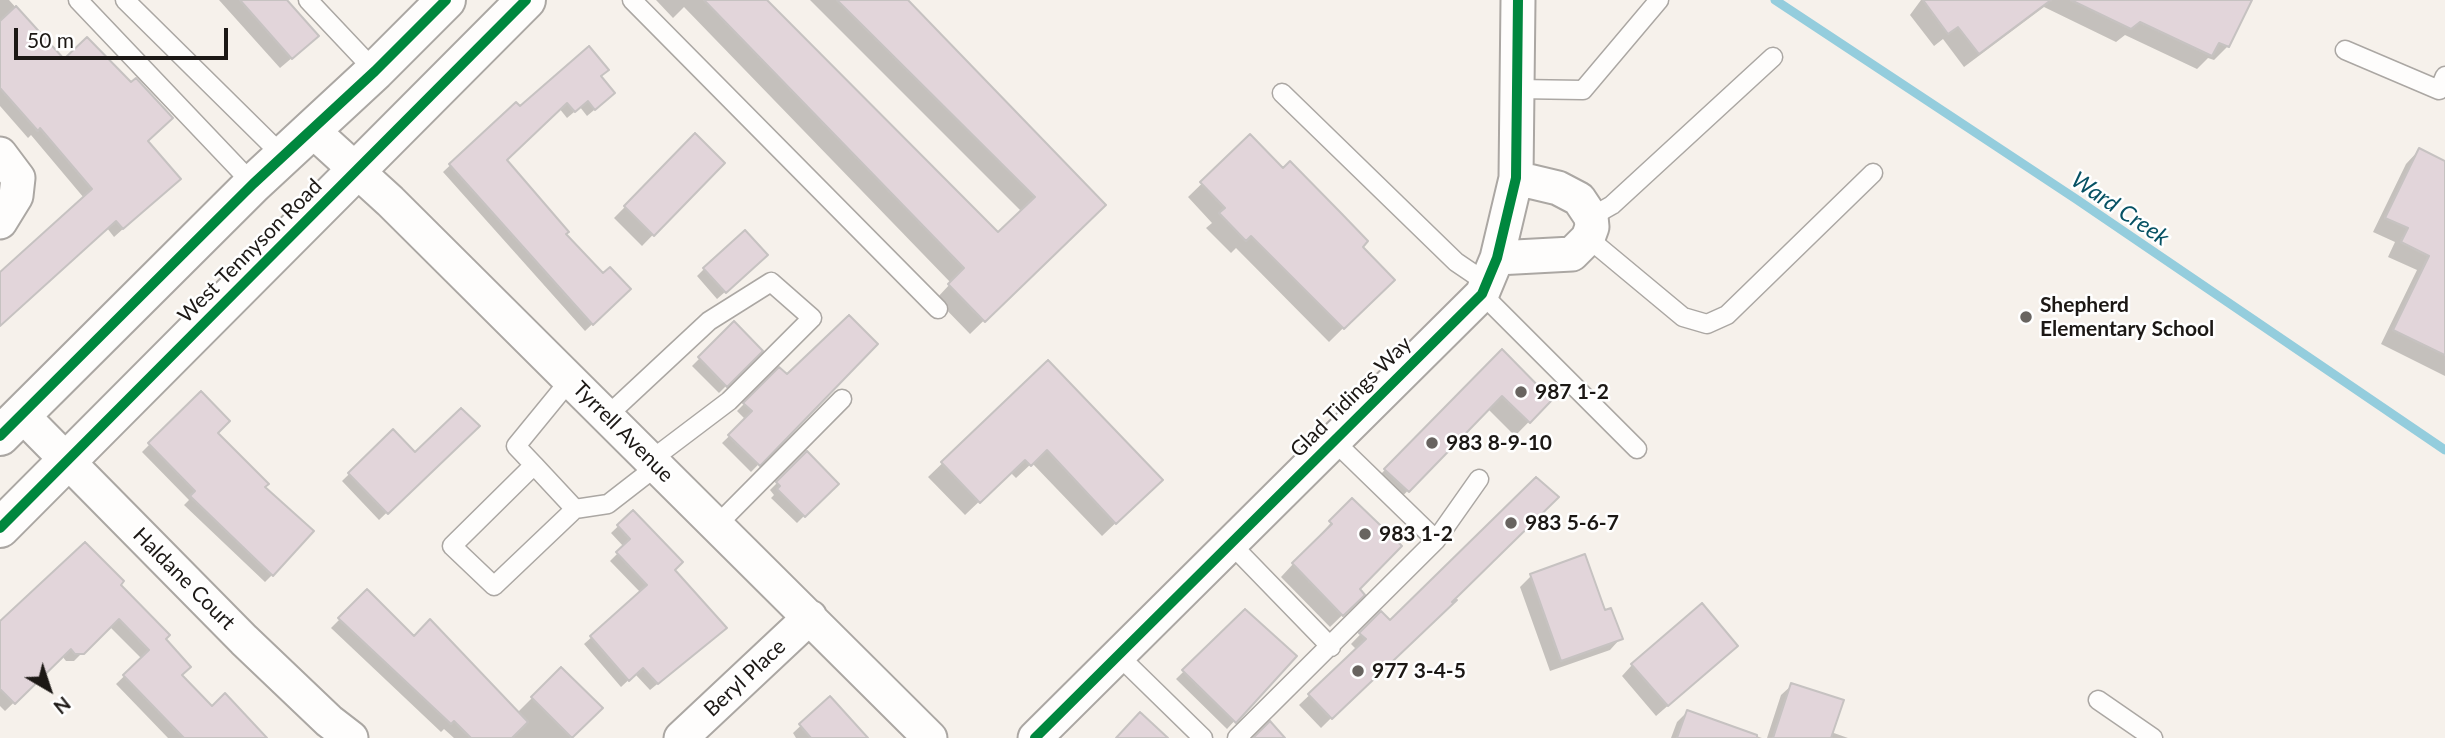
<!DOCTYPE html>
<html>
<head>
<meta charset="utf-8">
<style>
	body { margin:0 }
	#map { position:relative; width:2445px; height:738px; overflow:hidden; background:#f6f1eb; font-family:Lato,sans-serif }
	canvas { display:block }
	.north { position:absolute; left:14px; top:654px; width:70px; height:70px; -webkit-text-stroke:5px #fff; paint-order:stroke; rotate:141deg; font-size:19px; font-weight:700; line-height:28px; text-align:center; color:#1c1815 }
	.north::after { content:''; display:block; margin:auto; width:24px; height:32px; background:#1c1815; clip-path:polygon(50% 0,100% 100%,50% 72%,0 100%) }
	.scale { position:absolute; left:14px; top:28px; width:214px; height:32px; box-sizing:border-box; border:4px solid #1c1815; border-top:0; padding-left:9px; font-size:21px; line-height:24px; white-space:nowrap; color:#1c1815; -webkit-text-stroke:5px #fff; paint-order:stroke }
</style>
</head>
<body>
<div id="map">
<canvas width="2445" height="738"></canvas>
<div class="north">N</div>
<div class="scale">50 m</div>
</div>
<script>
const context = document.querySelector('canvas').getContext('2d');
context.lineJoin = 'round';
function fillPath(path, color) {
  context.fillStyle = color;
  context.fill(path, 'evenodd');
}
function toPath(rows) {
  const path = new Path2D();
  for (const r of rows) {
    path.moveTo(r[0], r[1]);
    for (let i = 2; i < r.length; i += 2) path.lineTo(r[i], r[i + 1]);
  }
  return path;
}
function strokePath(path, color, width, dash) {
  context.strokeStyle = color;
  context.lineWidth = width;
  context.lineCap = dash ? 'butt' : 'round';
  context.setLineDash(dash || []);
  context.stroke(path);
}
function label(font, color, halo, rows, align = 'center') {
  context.font = font + ' Lato,sans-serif';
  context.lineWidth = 5;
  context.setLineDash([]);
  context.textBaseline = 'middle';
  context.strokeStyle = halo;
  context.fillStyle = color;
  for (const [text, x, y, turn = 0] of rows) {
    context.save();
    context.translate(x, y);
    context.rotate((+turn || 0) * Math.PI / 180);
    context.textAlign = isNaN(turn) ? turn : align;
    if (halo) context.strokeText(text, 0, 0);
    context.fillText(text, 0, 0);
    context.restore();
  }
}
const shadow = toPath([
	[0,0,9,0,64,61,146,141,170,187,114,237,107,228,0,325,0,275,84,198,31,135,28,138,0,106],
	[219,0,285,0,306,46,280,68],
	[656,0,764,0,998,235,1022,212,810,0,905,0,1103,205,970,334,936,299,951,283,684,7,673,18],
	[1921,0,2250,0,2228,46,2214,60,2208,58,2197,69,2125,35,2116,42,2044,7,1964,67,1943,39,1934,46,1910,15],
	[599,77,606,100,587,116,580,107,567,118,559,108,504,160,564,234,603,275,629,289,585,331,443,172,515,104,520,109],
	[695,136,723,163,642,246,614,218],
	[1250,137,1392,280,1329,342,1236,248,1231,253,1206,228,1212,223,1188,197],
	[2419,150,2445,163,2445,376,2381,344,2417,270,2388,257,2395,242,2373,232,2406,164],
	[759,262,717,299,697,276,704,269],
	[734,324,761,351,719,393,692,366],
	[875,344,751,472,722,443,746,420,737,411,779,369,787,377],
	[1502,352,1550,400,1515,436,1487,408,1394,505,1371,484],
	[1048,362,1146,494,1102,536,1032,463,1016,478,1010,472,965,515,928,477],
	[201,393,215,433,263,487,272,575,265,582,184,505,189,500,142,452],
	[477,426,379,520,342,481,393,431,415,454],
	[807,453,837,483,797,523,771,498,774,495,770,490],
	[1352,500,1357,589,1363,595,1330,627,1281,577],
	[633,512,717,635,650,690,635,674,621,687,584,644,641,593,610,561,624,547,611,533],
	[1531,576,1604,613,1620,639,1610,650,1550,671,1520,587],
	[119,585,163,639,179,675,245,738,168,738,116,684,142,659,109,626,74,661,66,661,62,656,5,711,0,706,0,623],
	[367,592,414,638,517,713,561,669,600,708,570,738,454,738,444,729,441,732,331,628],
	[1445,606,1321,728,1299,705,1357,650,1351,644,1381,613,1390,623],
	[1245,611,1294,656,1227,729,1176,679],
	[1725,656,1656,716,1622,676,1632,665],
	[1792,685,1831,732,1848,738,1767,738,1781,695],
	[830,698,864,738,796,738,793,733],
	[1687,712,1762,738,1671,738,1677,722]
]);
const stream = toPath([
	[1775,0,2076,199,2445,450]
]);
const building = toPath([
	[240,0,287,0,319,36,292,59,240,0],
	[704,0,767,0,998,232,1035,197,837,0,908,0,1106,205,985,322,948,284,964,268,704,0],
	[1923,0,2051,0,1979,54,1958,27,1948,34,1923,0],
	[2071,0,2252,0,2229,47,2219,43,2212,56,2140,22,2131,29,2071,0],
	[16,6,64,59,87,37,131,82,136,78,173,118,148,141,181,179,123,229,116,221,0,326,0,272,92,189,40,128,38,131,0,88,0,21,16,6],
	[589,46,609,70,601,76,615,93,595,110,588,101,575,112,567,103,507,160,569,232,566,234,603,273,610,267,631,289,593,325,449,164,516,102,520,106,589,46],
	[695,133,725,163,654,236,624,206,695,133],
	[1250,134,1283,168,1290,161,1342,214,1368,241,1363,247,1395,280,1344,329,1251,236,1246,241,1219,213,1225,208,1200,182,1250,134],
	[2419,148,2445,161,2445,355,2393,330,2429,256,2401,242,2408,228,2385,218,2419,148],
	[745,230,768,255,726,293,703,268,745,230],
	[849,315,878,344,760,466,728,435,752,411,743,403,779,367,787,374,849,315],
	[734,321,763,351,727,387,698,357,734,321],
	[1502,349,1552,400,1530,423,1502,396,1409,492,1384,469,1502,349],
	[1048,360,1163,480,1116,524,1047,450,1031,466,1025,460,980,503,941,462,1048,360],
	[201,391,230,421,218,433,269,484,265,487,314,531,273,576,190,496,195,491,148,443,201,391],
	[461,408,480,426,388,514,348,473,393,429,415,452,461,408],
	[807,451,839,484,805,517,777,489,780,486,776,482,807,451],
	[1536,477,1559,497,1452,602,1457,600,1332,719,1308,694,1366,639,1359,633,1381,611,1390,620,1536,477],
	[1352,498,1402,546,1360,589,1365,595,1343,616,1292,563,1332,524,1329,521,1352,498],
	[633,510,683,562,675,570,727,628,658,684,643,668,629,681,590,636,647,585,616,552,630,539,617,525,633,510],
	[85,542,124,581,121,585,170,635,166,639,191,667,182,675,212,706,225,693,267,738,184,738,123,675,149,650,119,619,84,654,75,654,71,649,15,704,0,689,0,621,85,542],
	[1585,554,1605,610,1611,608,1623,639,1561,661,1530,574,1585,554],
	[367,589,414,636,430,619,528,722,512,738,471,738,454,721,451,724,338,618,367,589],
	[1702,603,1738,646,1668,706,1631,664,1702,603],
	[1245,609,1297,656,1236,723,1182,670,1245,609],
	[561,667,603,708,572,738,531,697,561,667],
	[1791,683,1844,700,1831,738,1773,738,1791,683],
	[830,696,868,738,811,738,799,724,830,696],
	[1687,710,1757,735,1757,738,1677,738,1687,710],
	[1140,712,1168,738,1116,738,1140,712],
	[1270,721,1285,738,1253,738,1270,721]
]);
const lane = toPath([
	[78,0,253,184],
	[125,0,283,156],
	[308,0,375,71],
	[632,0,938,309],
	[2345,50,2439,90,2445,76],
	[1517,89,1583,90,1659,0],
	[1282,93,1456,262,1487,283],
	[1591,217,1612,205,1773,57],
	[1588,238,1683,317,1707,324,1727,315,1873,173],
	[1482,294,1637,449],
	[570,380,516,446,534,465,452,546,494,586,575,509,608,504,657,466],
	[607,416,709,321,771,282,812,318,729,401,651,460],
	[1334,441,1436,540],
	[534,465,575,509],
	[717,525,842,399],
	[1231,544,1331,647],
	[1118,655,1203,738],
	[2098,700,2153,738],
	[1237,738,1436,540,1479,479]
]);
const street = toPath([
	[312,130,390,201,930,738],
	[0,154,18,178,16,196,0,222],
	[1497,258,1572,254,1588,238,1592,227,1591,217,1579,199,1558,188,1516,178],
	[22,415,244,640,329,721,351,738],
	[681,738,810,617],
	[1035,738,1482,294,1497,258,1516,178,1518,0]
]);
const secondary = toPath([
	[0,436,253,184,375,71,446,0],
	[0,528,526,0]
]);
const cycleway = toPath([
	[0,436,253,184,375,71,446,0],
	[0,528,526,0],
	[1035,738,1482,294,1497,258,1516,178,1518,0]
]);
const markers = [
	[2026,317,7,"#686460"],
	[1521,392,7,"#686460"],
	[1432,443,7,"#686460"],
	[1511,523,7,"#686460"],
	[1365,534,7,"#686460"],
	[1358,671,7,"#686460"]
];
const streetNames = [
	["West Tennyson Road",250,251,-45],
	["Glad Tidings Way",1351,397,-45],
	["Tyrrell Avenue",623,432,45],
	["Haldane Court",184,579,45],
	["Beryl Place",745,678,-43]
];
const poiNames = [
	["Shepherd",2040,305],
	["Elementary School",2040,329],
	["987 1-2",1535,392],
	["983 8-9-10",1446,443],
	["983 5-6-7",1525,523],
	["983 1-2",1379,534],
	["977 3-4-5",1372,671]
];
const waterNames = [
	["Ward Creek",2120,209,34]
];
fillPath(shadow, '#0003');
strokePath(stream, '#94cddd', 9);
fillPath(building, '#e2d5da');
strokePath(building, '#c6c2c1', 2);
strokePath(lane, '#aba7a3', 21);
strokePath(street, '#aba7a3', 37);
strokePath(secondary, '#aba7a3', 42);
strokePath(lane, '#fefdfc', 18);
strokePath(street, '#fefdfc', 33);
strokePath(secondary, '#fefdfc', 38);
strokePath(cycleway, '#00873e', 10);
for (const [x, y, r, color] of markers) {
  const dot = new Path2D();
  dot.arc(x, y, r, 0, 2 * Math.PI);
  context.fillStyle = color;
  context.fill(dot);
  strokePath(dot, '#fff', 2.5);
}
label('21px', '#1c1815', '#fff', streetNames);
label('bold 21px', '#1c1815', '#fff', poiNames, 'left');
label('italic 23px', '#065163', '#fff', waterNames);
</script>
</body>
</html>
